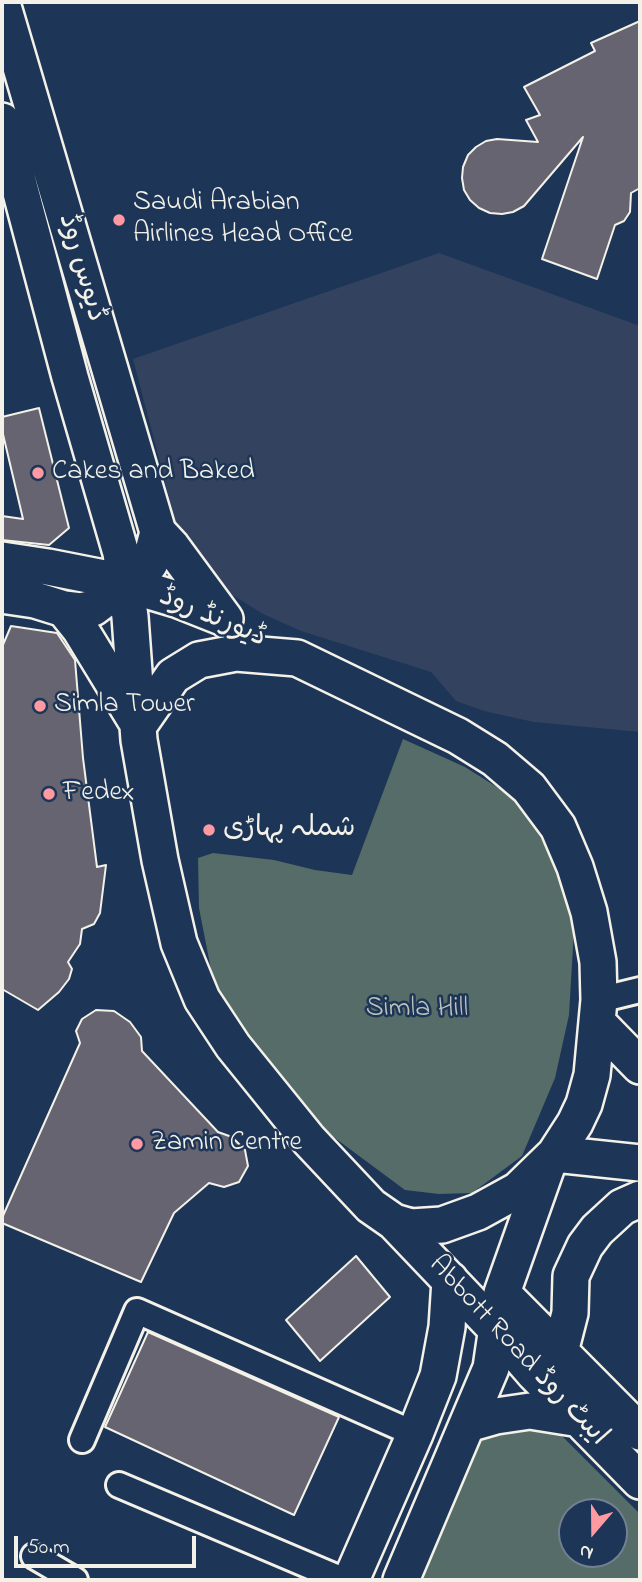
<!DOCTYPE html>
<html>
<head>
<meta charset="utf-8">
<style>
	body { margin:0 }
	#map { position:relative; width:642px; height:1582px; overflow:hidden; background:#1d3557; font-family:"Indie Flower",sans-serif }
	canvas { display:block }
	.frame { position:absolute; inset:0; border:4px solid #f4f1e8; pointer-events:none }
	.north { position:absolute; left:558px; top:1498px; width:70px; height:70px; box-sizing:border-box; background:#1d3557; border:2px solid #738091; border-radius:50%; rotate:200deg; font-size:19px; font-weight:700; line-height:28px; text-align:center; color:#f4f1e8 }
	.north::after { content:''; display:block; margin:auto; width:24px; height:32px; background:#ff9aa2; clip-path:polygon(50% 0,100% 100%,50% 72%,0 100%) }
	.scale { position:absolute; left:14px; top:1536px; width:182px; height:32px; box-sizing:border-box; border:4px solid #f4f1e8; border-top:0; padding-left:9px; font-size:21px; line-height:24px; white-space:nowrap; color:#f4f1e8; -webkit-text-stroke:5px #1d3557; paint-order:stroke }
</style>
</head>
<body>
<div id="map">
<canvas width="642" height="1582"></canvas>
<div class="frame"></div>
<div class="north">N</div>
<div class="scale">50 m</div>
</div>
<script>
const context = document.querySelector('canvas').getContext('2d');
context.lineJoin = 'round';
function fillPath(path, color) {
  context.fillStyle = color;
  context.fill(path, 'evenodd');
}
function toPath(rows) {
  const path = new Path2D();
  for (const r of rows) {
    path.moveTo(r[0], r[1]);
    for (let i = 2; i < r.length; i += 2) path.lineTo(r[i], r[i + 1]);
  }
  return path;
}
function strokePath(path, color, width, dash) {
  context.strokeStyle = color;
  context.lineWidth = width;
  context.lineCap = dash ? 'butt' : 'round';
  context.setLineDash(dash || []);
  context.stroke(path);
}
function label(font, color, halo, rows, align = 'center') {
  context.font = font + ' "Indie Flower","Playpen Sans Arabic",sans-serif';
  context.lineWidth = 5;
  context.setLineDash([]);
  context.textBaseline = 'middle';
  context.strokeStyle = halo;
  context.fillStyle = color;
  for (const [text, x, y, turn = 0] of rows) {
    context.save();
    context.translate(x, y);
    context.rotate((+turn || 0) * Math.PI / 180);
    context.textAlign = isNaN(turn) ? turn : align;
    if (halo) context.strokeText(text, 0, 0);
    context.fillText(text, 0, 0);
    context.restore();
  }
}
const built = toPath([
	[439,253,640,326,640,732,534,722,484,711,456,701,431,672,301,631,263,614,210,581,181,543,133,359]
]);
const green = toPath([
	[403,739,465,767,519,801,563,876,574,930,569,1015,555,1078,522,1156,472,1193,439,1194,405,1190,316,1124,215,990,199,908,198,858,213,853,274,860,315,870,352,875],
	[544,1425,560,1434,640,1514,640,1580,418,1580,484,1432],
	[572,1512,614,1512,614,1554,572,1554]
]);
const building = toPath([
	[640,21,640,188,631,193,630,212,624,221,615,225,597,279,542,259,583,137,524,206,513,212,502,214,490,213,479,208,470,200,464,190,462,178,463,167,468,155,476,147,486,141,497,139,538,142,526,120,540,115,524,87,595,51,591,43,640,21],
	[39,408,69,528,49,545,2,540,2,516,23,519,2,430,2,417,39,408],
	[11,626,57,633,75,660,83,758,97,867,106,865,100,913,94,924,82,929,80,944,68,962,72,969,69,979,59,992,38,1010,2,989,2,647,11,626],
	[96,1010,114,1011,130,1022,141,1037,142,1051,218,1132,232,1137,245,1150,248,1166,239,1182,224,1187,209,1183,174,1213,141,1282,2,1223,2,1218,80,1043,76,1031,82,1019,96,1010],
	[356,1256,390,1297,320,1361,286,1320,356,1256],
	[148,1332,339,1417,294,1515,105,1427,148,1332]
]);
const street = toPath([
	[599,1000,640,990],
	[82,1440,137,1311,415,1434],
	[119,1485,343,1580],
	[34,1556,75,1580]
]);
const secondary = toPath([
	[2,3,158,532,172,547,225,619],
	[2,121,70,377,121,553,130,617,139,740,160,860,179,943,202,999,233,1046,309,1140,371,1206,394,1222,411,1227,442,1225,478,1212,518,1190,555,1154,575,1123,584,1104,592,1075,599,1000,598,962,589,912,575,867,558,827,529,788,495,759,458,736,297,658,236,653,199,660,173,676,139,725],
	[2,560,48,567,109,579,176,599,224,618],
	[2,595,35,600,64,609,81,611,93,608,146,568,150,563,158,532],
	[64,609,80,629,135,719],
	[597,1022,640,1066],
	[555,1154,640,1163],
	[394,1222,496,1329,534,1373,640,1481],
	[502,1293,640,1432],
	[560,1352,570,1313,571,1276,585,1246,597,1230,622,1207,640,1199],
	[468,1424,496,1416,530,1411,580,1419],
	[351,1580,415,1434,438,1376,447,1327,450,1280],
	[401,1580,491,1368,502,1293,547,1166]
]);
const markers = [
	[119,220,7,"#ff9aa2"],
	[38,473,7,"#ff9aa2"],
	[40,706,7,"#ff9aa2"],
	[49,794,7,"#ff9aa2"],
	[209,830,7,"#ff9aa2"],
	[137,1144,7,"#ff9aa2"]
];
const poiNames = [
	["Saudi Arabian",133,204],
	["Airlines Head Office",133,236],
	["Cakes and Baked",52,473],
	["Simla Tower",54,706],
	["Fedex",63,794],
	["شملہ پہاڑی",223,830],
	["Zamin Centre",151,1144]
];
const streetNames = [
	["ڈیوس روڈ",80,268,74],
	["ڈیورنڈ روڈ",212,619,23],
	["Abbott Road ایبٹ روڈ",517,1352,47]
];
const parkNames = [
	["Simla Hill",417,1010]
];
fillPath(built, '#33435f');
fillPath(green, '#556c68');
fillPath(building, '#666471');
strokePath(building, '#f4f1e8', 2);
strokePath(street, '#f4f1e8', 30);
strokePath(secondary, '#f4f1e8', 40);
strokePath(street, '#1d3557', 24);
strokePath(secondary, '#1d3557', 35);
for (const [x, y, r, color] of markers) {
  const dot = new Path2D();
  dot.arc(x, y, r, 0, 2 * Math.PI);
  context.fillStyle = color;
  context.fill(dot);
  strokePath(dot, '#1d3557', 2.5);
}
label('28px', '#f4f1e8', '#1d3557', poiNames, 'left');
label('28px', '#f4f1e8', '#1d3557', streetNames);
label('28px', '#bcc2bb', '#1d3557', parkNames);
</script>
</body>
</html>
